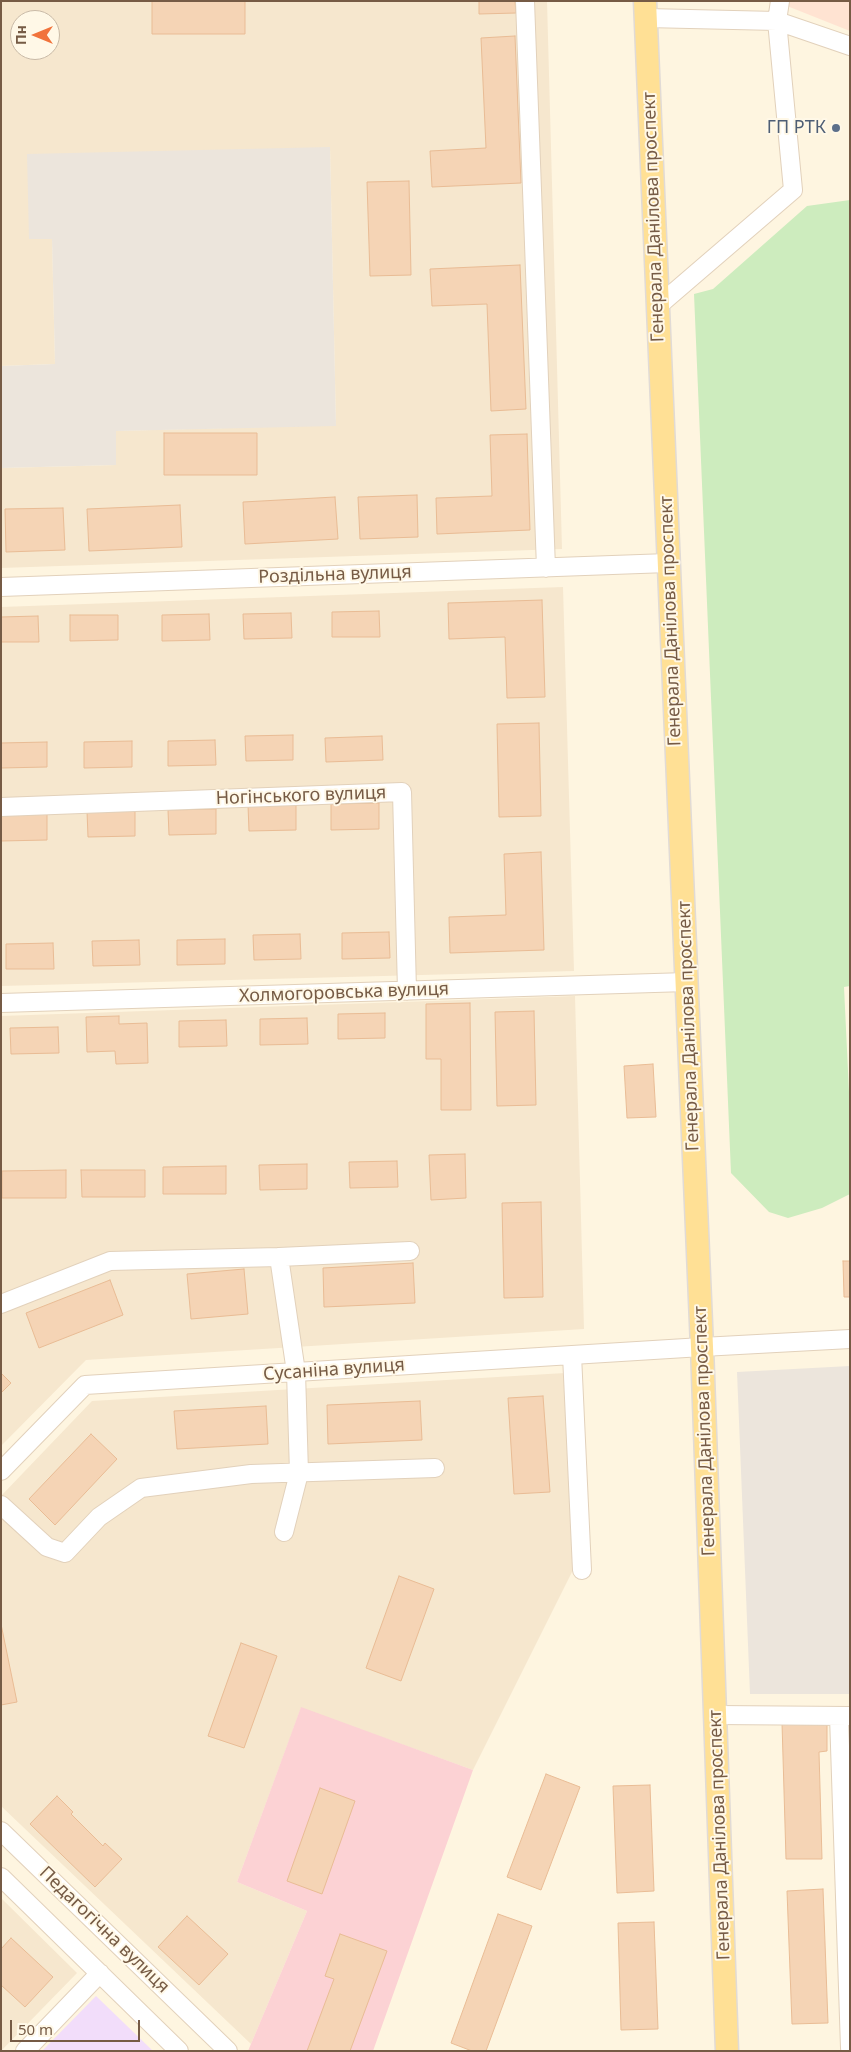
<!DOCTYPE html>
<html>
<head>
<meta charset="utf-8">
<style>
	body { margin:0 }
	#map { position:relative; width:851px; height:2052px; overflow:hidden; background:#fef5e0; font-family:"Noto Sans",sans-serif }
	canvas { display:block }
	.frame { position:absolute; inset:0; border:2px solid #765b45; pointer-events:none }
	.north { position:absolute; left:10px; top:10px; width:50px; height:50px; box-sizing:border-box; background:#fff8e7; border:1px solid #c8b9a6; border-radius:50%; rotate:270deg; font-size:14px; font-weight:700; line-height:20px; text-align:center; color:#765b45 }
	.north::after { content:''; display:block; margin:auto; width:18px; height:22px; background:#f1733b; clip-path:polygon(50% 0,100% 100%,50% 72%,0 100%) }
	.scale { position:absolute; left:10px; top:2020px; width:130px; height:22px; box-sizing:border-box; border:2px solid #765b45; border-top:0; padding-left:6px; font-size:15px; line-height:18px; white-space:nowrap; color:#765b45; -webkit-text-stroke:4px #fff8e7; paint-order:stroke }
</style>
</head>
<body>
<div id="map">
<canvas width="851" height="2052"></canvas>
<div class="frame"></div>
<div class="north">Пн</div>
<div class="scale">50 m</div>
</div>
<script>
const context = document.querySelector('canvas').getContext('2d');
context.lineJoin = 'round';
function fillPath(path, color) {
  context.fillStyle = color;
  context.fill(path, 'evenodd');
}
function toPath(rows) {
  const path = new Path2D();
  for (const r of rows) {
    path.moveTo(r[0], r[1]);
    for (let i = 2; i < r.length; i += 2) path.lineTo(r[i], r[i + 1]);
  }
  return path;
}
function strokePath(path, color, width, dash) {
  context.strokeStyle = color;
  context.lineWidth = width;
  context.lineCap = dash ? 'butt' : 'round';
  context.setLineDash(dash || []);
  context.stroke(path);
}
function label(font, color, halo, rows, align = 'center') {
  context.font = font + ' "Noto Sans",sans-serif';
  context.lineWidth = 4;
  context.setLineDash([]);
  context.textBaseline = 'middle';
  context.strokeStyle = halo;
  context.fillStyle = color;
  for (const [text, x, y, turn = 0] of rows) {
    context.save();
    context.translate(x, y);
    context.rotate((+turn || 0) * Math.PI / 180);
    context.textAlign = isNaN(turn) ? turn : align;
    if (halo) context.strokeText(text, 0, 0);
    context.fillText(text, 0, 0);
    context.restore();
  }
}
const residential = toPath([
	[1,1,547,1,562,549,1,568,1,468,116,465,115,431,336,425,330,148,30,239,52,238,55,364,1,366],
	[20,20,50,20,50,50,20,50],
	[563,587,574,971,1,986,1,607],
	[575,996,584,1329,86,1360,1,1446,1,1016],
	[565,1373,575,1566,473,1770,301,1708,237,1882,307,1911,251,2044,1,1806,1,1496,92,1401],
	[1,1898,77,1973,1,2051]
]);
const commercial = toPath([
	[675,1,850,1,850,31,777,2]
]);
const industrial = toPath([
	[330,147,336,426,116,431,116,465,1,468,1,366,55,364,52,239,29,239,27,154],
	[850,1366,850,1694,750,1694,737,1372]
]);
const education = toPath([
	[96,1996,153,2051,42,2051]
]);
const medical = toPath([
	[301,1707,473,1770,373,2051,248,2051,307,1911,237,1882]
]);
const green = toPath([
	[850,200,850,986,844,987,850,1113,850,1194,822,1208,788,1218,769,1212,731,1173,694,294,713,289,807,206]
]);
const building = toPath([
	[152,1,245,1,245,34,152,34,152,1],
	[479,1,515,1,516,13,479,14,479,1],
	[515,36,521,183,432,187,430,151,486,148,481,38,515,36],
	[409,181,411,275,370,276,367,182,409,181],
	[520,265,526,409,491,411,487,304,432,306,430,269,520,265],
	[164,433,257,433,257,475,164,475,164,433],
	[527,434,530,530,437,534,436,498,492,496,490,435,527,434],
	[417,495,418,537,360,539,358,497,417,495],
	[335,497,338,539,245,544,243,502,335,497],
	[180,505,182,547,89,551,87,509,180,505],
	[63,508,65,550,6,552,5,509,63,508],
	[542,600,545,697,507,698,505,637,449,639,448,603,542,600],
	[379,611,380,637,332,637,332,612,379,611],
	[291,613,292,638,244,639,243,614,291,613],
	[209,614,210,640,162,641,162,615,209,614],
	[70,615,118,615,118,640,70,641,70,615],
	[38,616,39,642,1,642,1,617,38,616],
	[539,723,541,816,499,817,497,724,539,723],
	[293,735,293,760,246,761,245,736,293,735],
	[382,736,383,760,326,762,325,738,382,736],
	[215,740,216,765,168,766,168,741,215,740],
	[132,741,132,767,84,768,84,742,132,741],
	[47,742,47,767,1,768,1,743,47,742],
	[379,803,379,829,331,830,331,804,379,803],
	[296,804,296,830,249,831,248,805,296,804],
	[216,809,216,834,169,835,168,810,216,809],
	[135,810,135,836,88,837,87,811,135,810],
	[47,814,47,840,1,841,1,815,47,814],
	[541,852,544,950,450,953,449,917,506,915,504,854,541,852],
	[389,932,390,958,342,959,342,933,389,932],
	[300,934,301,959,254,960,253,935,300,934],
	[225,939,225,964,177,965,177,940,225,939],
	[139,940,140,965,93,966,92,941,139,940],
	[53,943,54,969,6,969,6,944,53,943],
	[470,1003,471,1110,441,1110,441,1059,426,1059,426,1004,470,1003],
	[534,1011,536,1105,497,1106,495,1012,534,1011],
	[385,1013,385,1038,338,1039,338,1014,385,1013],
	[119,1016,119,1024,147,1023,148,1063,116,1064,115,1051,87,1052,86,1017,119,1016],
	[307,1018,308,1044,260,1045,260,1019,307,1018],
	[226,1020,227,1046,179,1047,179,1021,226,1020],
	[58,1027,59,1053,11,1054,10,1028,58,1027],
	[653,1064,656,1117,627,1118,624,1066,653,1064],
	[465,1154,466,1198,431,1200,429,1155,465,1154],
	[397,1161,398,1187,350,1188,349,1162,397,1161],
	[307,1164,307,1189,260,1190,259,1165,307,1164],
	[226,1166,226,1194,163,1194,163,1167,226,1166],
	[66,1170,66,1198,2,1198,2,1171,66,1170],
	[81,1170,145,1170,145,1197,82,1197,81,1170],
	[541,1202,543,1297,504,1298,502,1203,541,1202],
	[843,1261,850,1261,850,1297,844,1297,843,1261],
	[413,1263,415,1303,324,1307,323,1268,413,1263],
	[244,1269,248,1314,191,1319,187,1274,244,1269],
	[110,1280,123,1315,39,1348,26,1313,110,1280],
	[1,1373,11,1383,1,1393,1,1373],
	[543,1396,550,1492,514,1494,508,1398,543,1396],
	[420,1401,422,1440,328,1444,327,1405,420,1401],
	[266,1406,268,1444,177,1449,174,1411,266,1406],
	[91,1434,117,1459,55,1525,29,1499,91,1434],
	[399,1576,434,1589,401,1681,366,1668,399,1576],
	[1,1624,17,1702,1,1705,1,1624],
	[241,1643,277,1656,244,1748,208,1736,241,1643],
	[827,1721,827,1751,819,1752,822,1859,786,1859,782,1723,827,1721],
	[546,1774,580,1787,541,1890,507,1877,546,1774],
	[650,1785,654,1891,617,1893,613,1786,650,1785],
	[320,1788,355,1801,322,1894,287,1881,320,1788],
	[57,1796,73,1812,71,1814,103,1846,105,1843,122,1859,95,1887,30,1824,57,1796],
	[823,1889,828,2023,792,2024,787,1891,823,1889],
	[498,1914,532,1926,486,2051,472,2051,451,2043,498,1914],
	[187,1916,228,1954,199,1985,158,1947,187,1916],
	[654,1922,658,2029,621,2030,618,1923,654,1922],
	[340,1934,387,1951,350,2051,307,2051,334,1979,325,1976,340,1934],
	[11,1938,53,1977,25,2007,1,1985,1,1949,11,1938]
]);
const minor = toPath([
	[525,1,546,568],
	[780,1,777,21,850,46],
	[646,18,777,21,793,190,658,306],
	[1,587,668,563],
	[1,807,402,792,407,991],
	[1,1003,687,982],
	[279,1257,296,1372,299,1473,284,1532],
	[1,1304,110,1261,279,1257,410,1251],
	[572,1355,582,1570],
	[1,1471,85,1385,702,1347,850,1339],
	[1,1505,47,1547,65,1553,99,1517,141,1488,251,1474,435,1468],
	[715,1715,849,1716],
	[839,1716,850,2048],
	[1,1831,228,2051],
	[1,1877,179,2051],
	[25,2051,100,1973]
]);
const major = toPath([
	[645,1,702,1347,727,2051]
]);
const markers = [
	[836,128,5,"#5c6f8a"]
];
const serviceNames = [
	["ГП РТК",826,128]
];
const streetNames = [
	["Генерала Данілова проспект",654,217,-92],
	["Роздільна вулиця",335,575,-2],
	["Генерала Данілова проспект",671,621,-92],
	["Ногінського вулиця",301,796,-2],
	["Холмогоровська вулиця",344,993,-2],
	["Генерала Данілова проспект",689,1026,-92],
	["Сусаніна вулиця",334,1370,-4],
	["Генерала Данілова проспект",705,1431,-92],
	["Генерала Данілова проспект",720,1835,-92],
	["Педагогічна вулиця",104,1930,44]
];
fillPath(residential, '#f6e7ce');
fillPath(commercial, '#ffe3d2');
fillPath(industrial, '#ece5dc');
fillPath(education, '#f2ddfa');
fillPath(medical, '#fcd2d4');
fillPath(green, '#cdecbe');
fillPath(building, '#f5d4b5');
strokePath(building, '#e9bc95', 1);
strokePath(minor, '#e2d1bb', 20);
strokePath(major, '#e1dbd6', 25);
strokePath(minor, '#fff', 18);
strokePath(major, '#ffe095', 22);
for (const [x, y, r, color] of markers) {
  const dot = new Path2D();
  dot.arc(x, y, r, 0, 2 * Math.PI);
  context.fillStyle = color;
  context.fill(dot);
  strokePath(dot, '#fff8e7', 2);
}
label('18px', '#4e5e75', '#fff8e7', serviceNames, 'right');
label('18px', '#765b45', '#fff8e7', streetNames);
</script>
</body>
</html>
